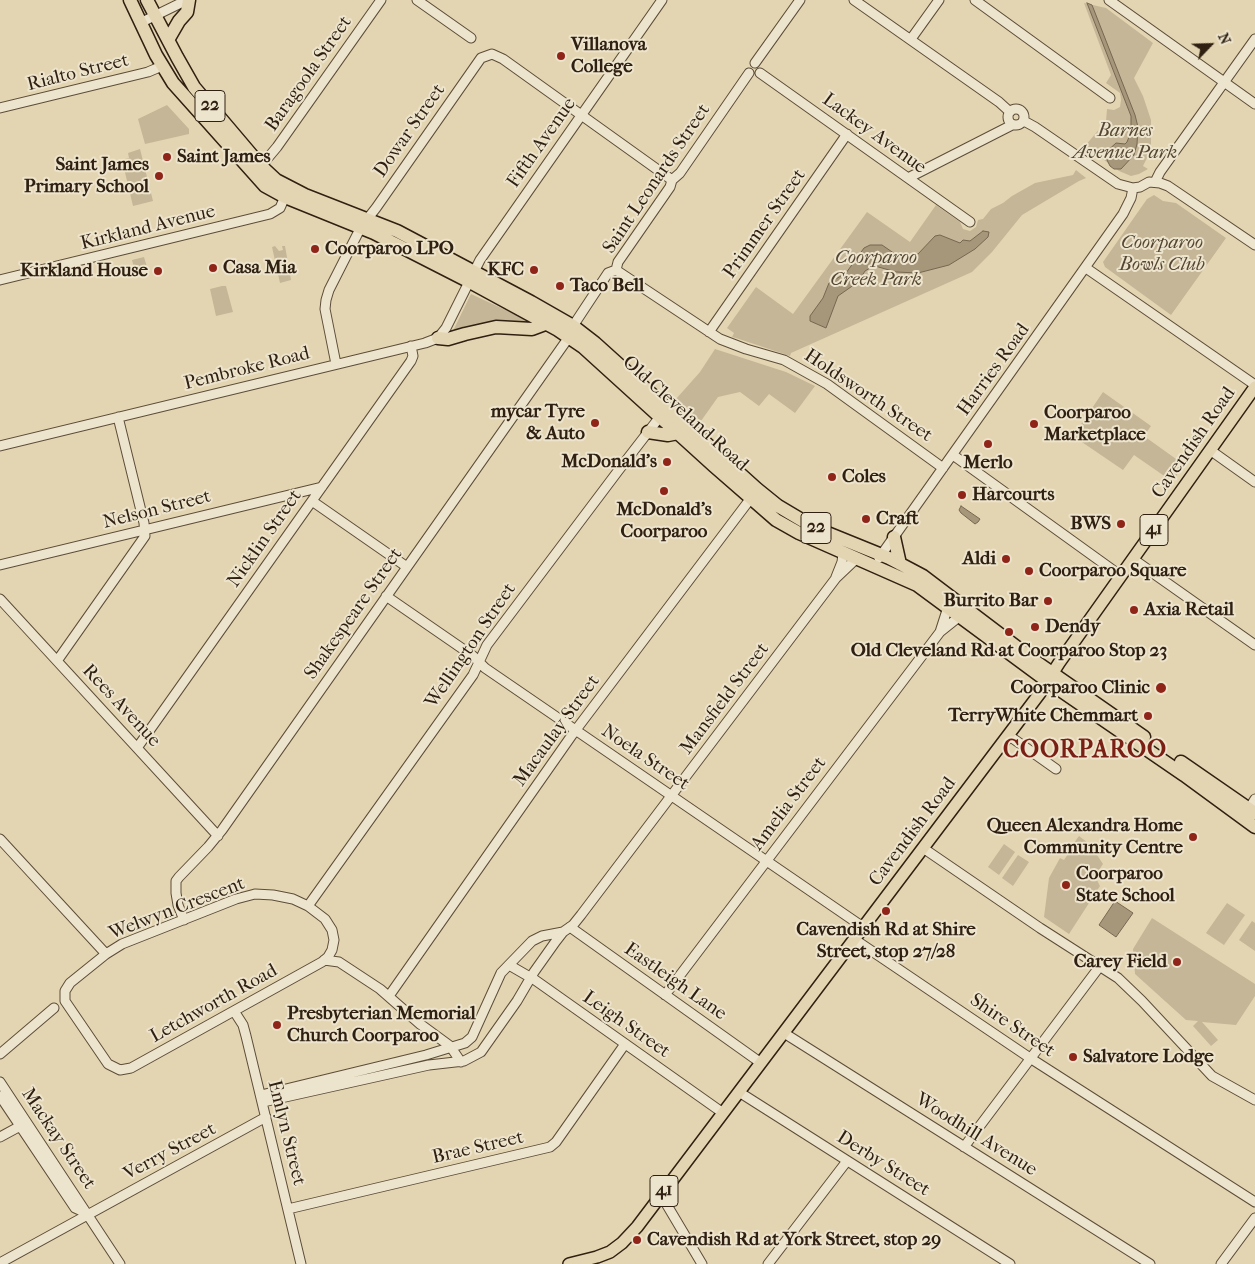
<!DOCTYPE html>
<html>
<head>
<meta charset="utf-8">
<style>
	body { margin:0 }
	#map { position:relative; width:1255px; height:1264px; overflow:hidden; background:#e4d5b2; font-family:"IM FELL French Canon",serif }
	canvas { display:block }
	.north { position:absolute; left:1185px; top:20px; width:50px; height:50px; -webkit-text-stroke:4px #ede4cd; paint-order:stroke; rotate:66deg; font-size:14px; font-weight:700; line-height:20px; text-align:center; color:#2f2011 }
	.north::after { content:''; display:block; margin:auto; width:18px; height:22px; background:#2f2011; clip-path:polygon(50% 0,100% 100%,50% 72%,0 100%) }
</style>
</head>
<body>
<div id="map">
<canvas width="1255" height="1264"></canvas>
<div class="north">N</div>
</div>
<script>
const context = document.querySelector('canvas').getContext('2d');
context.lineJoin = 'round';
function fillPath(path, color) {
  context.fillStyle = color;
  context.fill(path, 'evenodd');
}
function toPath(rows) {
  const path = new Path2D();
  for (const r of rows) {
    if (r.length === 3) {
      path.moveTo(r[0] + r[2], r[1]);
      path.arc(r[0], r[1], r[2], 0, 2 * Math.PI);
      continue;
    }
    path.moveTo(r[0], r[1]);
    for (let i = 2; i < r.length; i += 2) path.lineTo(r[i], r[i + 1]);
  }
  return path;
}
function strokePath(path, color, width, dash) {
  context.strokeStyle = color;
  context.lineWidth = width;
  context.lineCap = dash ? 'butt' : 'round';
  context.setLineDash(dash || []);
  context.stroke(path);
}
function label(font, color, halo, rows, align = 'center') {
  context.font = font + ' "IM FELL French Canon",serif';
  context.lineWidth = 4;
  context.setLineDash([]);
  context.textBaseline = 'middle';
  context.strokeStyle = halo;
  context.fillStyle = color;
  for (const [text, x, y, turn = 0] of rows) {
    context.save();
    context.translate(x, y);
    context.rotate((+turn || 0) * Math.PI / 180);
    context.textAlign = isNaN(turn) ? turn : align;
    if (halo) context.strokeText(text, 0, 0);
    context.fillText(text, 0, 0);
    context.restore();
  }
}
const green = toPath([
	[1084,3,1106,8,1153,43,1134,78,1143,96,1151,120,1151,150,1143,166,1148,169,1139,174,1131,176,1119,171,1085,146,1106,121,1107,109,1114,110,1120,107,1121,100,1120,93,1106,83,1111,75],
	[167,105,189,129,189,134,145,144,138,119],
	[140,149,153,201,133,206,122,160,129,158,128,153],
	[1076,170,1086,178,1079,181,1022,215,992,252,972,272,791,353,790,356,736,338,732,337,734,333,727,328,756,287,793,314,867,212,910,242,936,205,960,222,963,229,970,231,976,227,978,220,983,219,991,209,1003,203,1012,196,1035,183,1073,175],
	[1154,195,1163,201,1176,203,1226,238,1171,315,1105,267,1103,262,1147,199],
	[275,246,279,251,283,250,282,246,285,246,291,280,280,283,272,247],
	[144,257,147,267,140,268,139,266,134,268,132,260],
	[222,286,226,286,233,312,216,316,210,289],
	[471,294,527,320,535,324,522,326,495,321,452,333],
	[715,349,786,372,815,386,795,413,769,394,759,406,740,392,718,397,701,421,676,399,700,372],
	[1103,392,1151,426,1144,436,1183,464,1173,482,1134,455,1123,470,1073,436],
	[1079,836,1096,849,1097,855,1103,864,1095,876,1100,886,1069,934,1044,917,1049,878,1060,858,1064,860,1072,848,1071,847],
	[1004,844,1015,852,999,875,988,867],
	[1018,855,1029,862,1013,886,1002,878],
	[1227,903,1245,915,1224,945,1206,933],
	[1152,918,1255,984,1255,996,1236,1025,1202,1022,1218,1040,1211,1046,1193,1026,1198,1021,1186,1020,1135,974,1133,949],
	[1252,921,1255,923,1255,951,1239,940]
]);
const water = toPath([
	[1087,3,1092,5,1135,115,1138,127,1137,144,1134,155,1121,169,1114,169,1110,166,1104,154,1116,143,1125,144,1127,142,1131,132,1131,116,1087,3],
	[983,231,989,232,988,237,975,249,949,265,918,273,896,272,875,266,870,268,865,271,858,282,838,296,826,328,810,321,810,316,823,298,829,283,846,273,864,248,870,245,882,245,898,256,905,258,918,254,935,236,940,235,960,243,963,240,970,241,983,231],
	[961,506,980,519,978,522,975,524,961,513,959,510,961,506],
	[1115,901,1133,913,1116,937,1099,925,1115,901]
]);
const minor = toPath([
	[417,0,471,38],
	[854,0,999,102,1010,112],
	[975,0,1110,98],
	[1109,0,1255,104],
	[140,23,187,0],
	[911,39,939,0],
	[755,63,800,0],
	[760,73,970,222],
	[0,108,148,72,162,66],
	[1016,117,8],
	[1024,121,1035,127,1118,184,1133,188,1140,187,1149,182,1160,183,1168,186,1255,245],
	[261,166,277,147,381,0],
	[908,178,1012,125],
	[1155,182,1160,172,1255,39],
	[1086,268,1255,385],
	[616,270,720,339,746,349,784,360,827,384,943,468],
	[616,270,618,262,670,187,672,180,680,173,749,73],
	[0,280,270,214,280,208,287,192],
	[709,332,847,134],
	[336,364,325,309,326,300,329,290,361,227,376,208,481,58,492,54,503,59,672,180],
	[0,446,425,343,438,338,446,328,480,260,662,0],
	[1210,450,1255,482],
	[953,455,1121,576],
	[312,501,407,567],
	[879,558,1123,214,1131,198,1133,188],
	[1133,559,1255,645],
	[0,565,322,487],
	[836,577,842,562,843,553],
	[386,596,473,656,485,668,863,927],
	[0,599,218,836],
	[940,632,960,616],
	[57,661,145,536,144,523,118,417],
	[1008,735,1056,769],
	[137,748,411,361,413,356,411,346],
	[1247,812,1255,799],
	[0,839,106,954],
	[923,848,1040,928,1118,978,1142,1001,1212,1076,1255,1100],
	[255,894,273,895,293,899,308,906,325,919,332,930,334,940,332,950,328,957,322,962,131,1068,120,1070,108,1064,65,1001,65,991,70,983,106,954,122,944,236,899,255,894],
	[308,906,473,675,487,645,618,471,662,414],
	[184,920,178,905,176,893,176,881,179,877,208,847,222,830,550,364,569,337,573,326,608,273,616,270],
	[570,927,761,1063],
	[854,939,1030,1058,1255,1202],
	[324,960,339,962,380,989,420,1024,450,1046,461,1062],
	[509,965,535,980,723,1113],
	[665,995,940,632,948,607],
	[389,996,572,735,754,494],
	[234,1011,243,1025,246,1036,301,1264],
	[784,1033,1150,1264],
	[0,1054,54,1008],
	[0,1082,120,1264],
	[739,1092,1010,1264],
	[261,1095,426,1055,465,1043,472,1037,501,973,532,941,542,936,563,932],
	[0,1096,75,1208,88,1214],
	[263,1102,429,1065,464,1061,481,1052,517,1001,534,972,556,941,563,932,573,925,581,915,836,578,856,559],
	[0,1137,24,1124],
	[964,1147,1100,966],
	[661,1195,702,1264],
	[288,1209,550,1147,556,1142,625,1044],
	[0,1263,266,1117],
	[768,1264,847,1161],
	[1221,1264,1255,1218]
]);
const major = toPath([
	[569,1264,597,1257,610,1252,622,1243,637,1227,1040,693,1059,663,1255,387]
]);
const highway = toPath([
	[130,0,156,55,173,83,265,186,285,197,374,233,468,281,558,330,583,347,605,367,714,466,776,520,799,533,917,585,1047,681,1184,775,1255,827],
	[147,0,177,57,194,87,261,166,276,180,305,195,397,231,531,302,573,326,595,343,757,489,778,506,815,528,889,558,923,576,1039,664,1144,737],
	[168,40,179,21,187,12,189,0],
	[438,338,448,339,465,334,496,327,532,329,548,323],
	[648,432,668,435,678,433],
	[894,537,900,564],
	[1181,762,1255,813]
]);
const markers = [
	[561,56,5,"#8f2418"],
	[167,157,5,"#8f2418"],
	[159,176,5,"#8f2418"],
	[315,249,5,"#8f2418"],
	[213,268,5,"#8f2418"],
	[534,270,5,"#8f2418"],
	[158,271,5,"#8f2418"],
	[560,286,5,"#8f2418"],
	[595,423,5,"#8f2418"],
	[1034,424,5,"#8f2418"],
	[988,444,5,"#8f2418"],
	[667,462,5,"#8f2418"],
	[832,477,5,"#8f2418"],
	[664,491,5,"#8f2418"],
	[962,495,5,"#8f2418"],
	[866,519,5,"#8f2418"],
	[1121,524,5,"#8f2418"],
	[1006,559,5,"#8f2418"],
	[1029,571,5,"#8f2418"],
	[1048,601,5,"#8f2418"],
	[1134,610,5,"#8f2418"],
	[1035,627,5,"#8f2418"],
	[1009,632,5,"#8f2418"],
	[1161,688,6,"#8f2418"],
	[1148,716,5,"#8f2418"],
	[1193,837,5,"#8f2418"],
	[1066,885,5,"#8f2418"],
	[886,911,5,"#8f2418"],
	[1177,962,5,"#8f2418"],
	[277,1025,5,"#8f2418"],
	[1073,1057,5,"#8f2418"],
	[637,1240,5,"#8f2418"]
];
const shields = [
	[210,106,30],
	[816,528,30],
	[1154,530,28],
	[664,1191,28]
];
const shieldNames = [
	["22",210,106],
	["22",816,528],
	["41",1154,530],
	["41",664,1191]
];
const poiNames = [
	["Villanova",571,45],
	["College",571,67],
	["Saint James",177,157],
	["Saint James",149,165,"right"],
	["Primary School",149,187,"right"],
	["Coorparoo LPO",325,249],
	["Casa Mia",223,268],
	["KFC",524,270,"right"],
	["Kirkland House",148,271,"right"],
	["Taco Bell",570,286],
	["mycar Tyre",585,412,"right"],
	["& Auto",585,434,"right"],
	["Coorparoo",1044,413],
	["Marketplace",1044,435],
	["McDonald's",657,462,"right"],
	["Merlo",988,463,"center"],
	["Coles",842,477],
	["Harcourts",972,495],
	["McDonald's",664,510,"center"],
	["Coorparoo",664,532,"center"],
	["Craft",876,519],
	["BWS",1111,524,"right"],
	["Aldi",996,559,"right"],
	["Coorparoo Square",1039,571],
	["Burrito Bar",1038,601,"right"],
	["Axia Retail",1144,610],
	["Dendy",1045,627],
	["Old Cleveland Rd at Coorparoo Stop 23",1009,651,"center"],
	["Coorparoo Clinic",1150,688,"right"],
	["TerryWhite Chemmart",1138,716,"right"],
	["Queen Alexandra Home",1183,826,"right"],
	["Community Centre",1183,848,"right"],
	["Coorparoo",1076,874],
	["State School",1076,896],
	["Cavendish Rd at Shire",886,930,"center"],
	["Street, stop 27/28",886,952,"center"],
	["Carey Field",1167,962,"right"],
	["Presbyterian Memorial",287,1014],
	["Church Coorparoo",287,1036],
	["Salvatore Lodge",1083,1057],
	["Cavendish Rd at York Street, stop 29",647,1240]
];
const streetNames = [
	["Rialto Street",78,73,-14],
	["Baragoola Street",309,74,-55],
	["Dowar Street",410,131,-55],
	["Lackey Avenue",874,134,36],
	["Fifth Avenue",542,143,-55],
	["Saint Leonards Street",657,179,-56],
	["Primmer Street",765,224,-55],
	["Kirkland Avenue",148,228,-14],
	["Pembroke Road",247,369,-14],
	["Harries Road",994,370,-54],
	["Holdsworth Street",868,396,34],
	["Old Cleveland Road",685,414,42],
	["Cavendish Road",1194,443,-55],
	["Nelson Street",157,510,-14],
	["Nicklin Street",265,539,-55],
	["Shakespeare Street",354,614,-55],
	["Wellington Street",471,646,-56],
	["Mansfield Street",725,699,-53],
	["Rees Avenue",121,706,47],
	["Macaulay Street",557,731,-54],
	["Noela Street",645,758,34],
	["Amelia Street",789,804,-53],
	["Cavendish Road",913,832,-53],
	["Welwyn Crescent",177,909,-21],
	["Eastleigh Lane",675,982,35],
	["Letchworth Road",214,1004,-29],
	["Leigh Street",626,1025,35],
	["Shire Street",1012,1026,34],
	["Emlyn Street",286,1133,76],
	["Woodhill Avenue",976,1135,32],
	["Mackay Street",58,1139,56],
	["Brae Street",478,1148,-13],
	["Verry Street",170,1152,-28],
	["Derby Street",883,1164,32]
];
const parkNames = [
	["Barnes",1125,131],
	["Avenue Park",1125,153],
	["Coorparoo",1162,243],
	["Bowls Club",1162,265],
	["Coorparoo",876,258],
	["Creek Park",876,280]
];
const districtNames = [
	["COORPAROO",1085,751]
];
fillPath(green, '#c5b697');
fillPath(water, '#a6977b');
strokePath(water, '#766751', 1);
strokePath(minor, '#5c4d39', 11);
strokePath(major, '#2f2011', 14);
strokePath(highway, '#2f2011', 15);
strokePath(minor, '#ede4cd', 9);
strokePath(major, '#e4d5b2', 11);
strokePath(highway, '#e4d5b2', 12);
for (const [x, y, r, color] of markers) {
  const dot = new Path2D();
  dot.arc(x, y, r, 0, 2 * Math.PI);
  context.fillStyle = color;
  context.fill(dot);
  strokePath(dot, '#ede4cd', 2);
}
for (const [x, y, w] of shields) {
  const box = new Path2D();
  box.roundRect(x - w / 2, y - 15.5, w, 31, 4);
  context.fillStyle = '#ede4cd';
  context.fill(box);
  strokePath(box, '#2f2011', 1);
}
label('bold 18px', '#2f2011', null, shieldNames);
label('bold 19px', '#2f2011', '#ede4cd', poiNames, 'left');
label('19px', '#2f2011', '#ede4cd', streetNames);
label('italic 19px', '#544632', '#ede4cd', parkNames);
context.letterSpacing = '1px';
label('bold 24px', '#7a1f14', '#ede4cd', districtNames);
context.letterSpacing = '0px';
</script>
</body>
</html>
